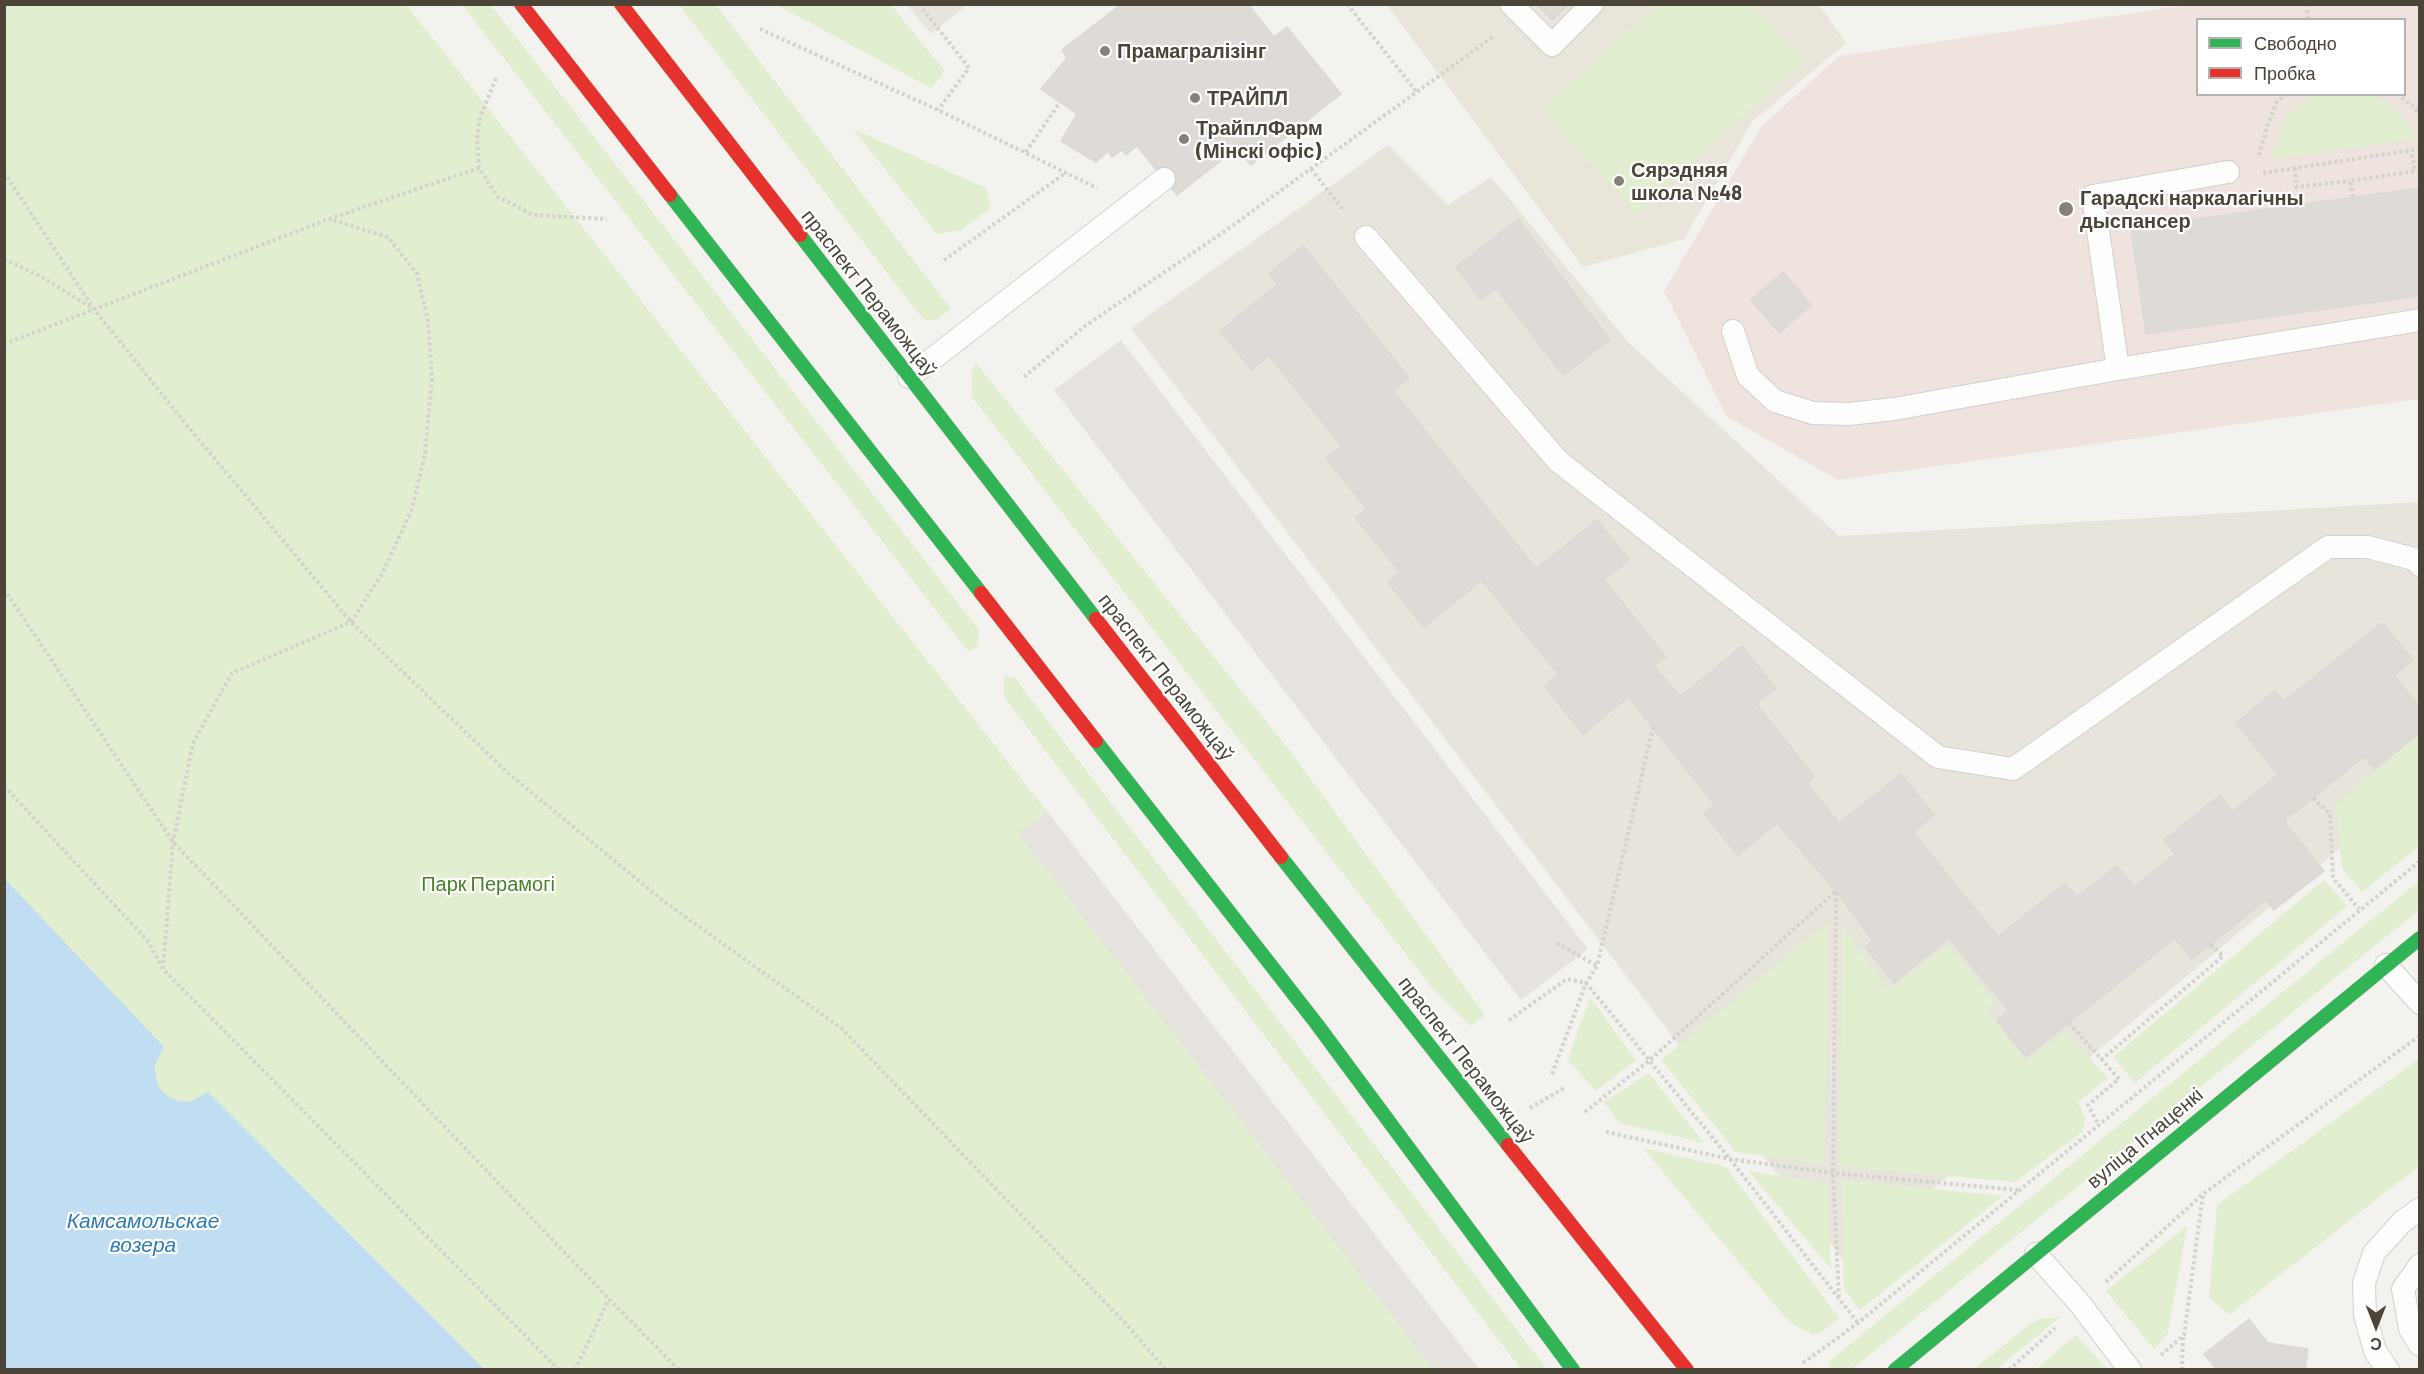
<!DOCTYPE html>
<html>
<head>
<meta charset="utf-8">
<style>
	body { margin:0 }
	#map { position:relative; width:2424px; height:1374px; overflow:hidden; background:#f4f2ee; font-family:Barlow,sans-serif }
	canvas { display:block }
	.frame { position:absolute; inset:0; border:6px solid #4b4439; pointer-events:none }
	.legend { position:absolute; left:2196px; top:18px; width:210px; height:78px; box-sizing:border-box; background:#fff; border:2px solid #b7b4b0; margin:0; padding:8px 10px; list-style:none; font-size:18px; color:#4b4439 }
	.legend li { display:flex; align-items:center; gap:12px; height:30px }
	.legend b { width:30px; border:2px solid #b7b4b0 }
	.north { position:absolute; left:2346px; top:1296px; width:60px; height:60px; -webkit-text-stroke:4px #fff; paint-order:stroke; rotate:180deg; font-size:16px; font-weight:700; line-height:24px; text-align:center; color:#4b4439 }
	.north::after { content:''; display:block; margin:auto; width:21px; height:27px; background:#4b4439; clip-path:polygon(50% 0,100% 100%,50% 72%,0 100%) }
</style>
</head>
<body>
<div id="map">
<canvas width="2424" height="1374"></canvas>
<div class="frame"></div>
<ul class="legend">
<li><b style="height:8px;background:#30b455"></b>Свободно</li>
<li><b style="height:8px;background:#e5322d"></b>Пробка</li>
</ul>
<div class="north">С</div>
</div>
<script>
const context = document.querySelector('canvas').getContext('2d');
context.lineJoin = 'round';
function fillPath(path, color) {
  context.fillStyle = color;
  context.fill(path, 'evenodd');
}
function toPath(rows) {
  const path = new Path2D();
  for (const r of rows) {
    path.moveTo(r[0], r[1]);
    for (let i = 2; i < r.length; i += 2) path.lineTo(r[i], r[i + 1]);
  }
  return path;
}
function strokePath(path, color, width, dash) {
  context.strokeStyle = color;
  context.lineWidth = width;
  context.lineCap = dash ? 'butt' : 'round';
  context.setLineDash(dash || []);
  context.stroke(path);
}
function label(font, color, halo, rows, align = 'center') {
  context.font = font + ' Barlow,sans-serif';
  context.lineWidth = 4.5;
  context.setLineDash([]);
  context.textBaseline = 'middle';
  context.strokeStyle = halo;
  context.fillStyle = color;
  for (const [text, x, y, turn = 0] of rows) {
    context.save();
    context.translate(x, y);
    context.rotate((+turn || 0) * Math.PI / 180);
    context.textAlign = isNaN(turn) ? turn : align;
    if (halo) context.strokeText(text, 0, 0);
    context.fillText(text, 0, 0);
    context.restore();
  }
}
const residential = toPath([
	[907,5,967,5,931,34],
	[1388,145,1448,205,1491,177,1629,343,1839,536,2419,502,2419,782,1845,1262,1131,328]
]);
const education = toPath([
	[1387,5,1819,5,1846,43,1752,122,1684,239,1583,267]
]);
const medical = toPath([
	[2188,5,2419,5,2419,399,1838,480,1726,416,1664,291,1761,127,1839,56],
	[2198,20,2404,20,2404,94,2198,94]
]);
const green = toPath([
	[5,4,406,5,1047,811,1479,1369,5,1370],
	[462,5,491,5,979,630,977,648,968,651],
	[679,5,716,5,951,309,936,320,925,320,919,314],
	[777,5,891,5,945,71,931,88],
	[1656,5,1753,5,1804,60,1637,214,1541,110],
	[2312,95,2372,95,2383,99,2405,119,2415,139,2272,160,2285,119,2302,102],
	[853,129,986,188,991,208,961,230,937,234],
	[976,363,1287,747,1485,1015,1471,1026,1433,989,972,397,972,371],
	[1004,676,1014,677,1547,1369,1521,1369,1004,697],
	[2419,734,2419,846,2362,892,2342,868,2335,805],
	[2324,880,2347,906,2135,1083,2113,1057],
	[2419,881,2419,910,1852,1369,1832,1369,1828,1362],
	[1828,922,1824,1164,1736,1152,1661,1060],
	[1842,926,1888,990,1949,945,1995,1002,1986,1010,2026,1061,2065,1032,2108,1078,2078,1102,2085,1119,2082,1132,2015,1182,1839,1166],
	[1590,997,1636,1060,1596,1091,1568,1060],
	[2419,1059,2419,1166,2229,1315,2209,1297,2217,1205],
	[1649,1073,1704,1143,1619,1123,1604,1102],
	[1643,1148,1726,1167,1839,1318,1821,1333,1813,1335,1788,1321],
	[1748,1171,1828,1184,1831,1269],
	[1841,1180,2003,1196,1860,1310,1844,1289],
	[2187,1226,2168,1333,2154,1349,2106,1291],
	[2060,1317,1997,1369,1974,1369,2037,1319],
	[2076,1335,2107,1369,2036,1369]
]);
const parking = toPath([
	[1121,340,1588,949,1521,1000,1054,390],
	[1047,811,1479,1369,1433,1369,1018,833]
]);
const water = toPath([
	[4,878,164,1047,154,1067,156,1078,160,1089,169,1097,179,1101,190,1102,208,1092,484,1369,5,1369]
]);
const building = toPath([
	[1121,4,1248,4,1274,37,1287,27,1341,94,1251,165,1237,148,1177,195,1137,146,1126,155,1122,150,1112,157,1108,151,1096,162,1061,141,1077,114,1041,89,1067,58,1062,50,1121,4],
	[1537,4,1569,4,1552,20,1537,4],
	[2420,188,2420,296,2146,334,2131,228,2420,188],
	[1518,219,1610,340,1563,375,1496,288,1481,300,1456,267,1518,219],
	[1303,246,1409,378,1393,391,1536,569,1597,520,1629,560,1604,580,1666,657,1654,666,1680,697,1742,646,1776,688,1756,704,1814,776,1807,783,1839,823,1901,774,1934,815,1913,832,1998,937,2065,883,2077,897,2117,866,2134,887,2175,854,2164,840,2220,795,2233,811,2278,775,2236,723,2275,691,2284,701,2382,623,2413,660,2394,676,2420,708,2420,733,2374,769,2364,757,2284,821,2324,871,2274,910,2266,900,2192,959,2175,938,2026,1057,1997,1021,2009,1011,1949,938,1894,983,1865,947,1873,941,1836,891,1777,823,1738,855,1704,813,1715,805,1628,697,1583,734,1545,686,1559,675,1482,580,1424,627,1388,582,1400,572,1356,518,1367,509,1326,458,1342,446,1269,356,1252,370,1220,331,1278,284,1269,273,1303,246],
	[1783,272,1811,305,1779,333,1751,300,1783,272],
	[2249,1319,2268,1343,2308,1349,2305,1370,2217,1370,2204,1354,2249,1319]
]);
const path = toPath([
	[919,4,969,68,938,110],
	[980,4,996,4],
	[1347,4,1416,91],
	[2306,4,2309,20],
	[760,29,938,110,1097,188],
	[2397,94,2414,107,2420,116],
	[1026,152,1060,102],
	[2259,155,2267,127,2277,102,2286,94],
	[479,168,477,139,480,117,497,76],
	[2295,168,2296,187,2350,181],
	[1311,169,1344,211],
	[4,172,93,308,185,423,351,622,508,773,662,900,842,1029,1126,1324,1166,1370],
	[2263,173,2420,149],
	[2353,197,2350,181,2415,171,2411,151],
	[4,259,42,277,92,308],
	[944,260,1067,172],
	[4,344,329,219,479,168,498,197,533,215,607,219],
	[1024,377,1085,326,1225,231,1494,36],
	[4,589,173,842,609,1299,679,1370],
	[4,786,147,940,163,969,559,1370],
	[2313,798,2330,814,2333,878,2359,909],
	[1557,943,1597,966],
	[163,969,173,842,193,743,232,673,351,622,383,572,412,509,425,454,432,379,428,320,417,274,388,237,329,219],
	[1509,1020,1567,979,1586,983,1730,1159,1858,1323],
	[2069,1023,2119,1079,2088,1105,2099,1125],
	[2101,1060,2223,956,2210,944],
	[1552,1074,1586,983,1597,966,1653,728],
	[1530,1108,1566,1087],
	[1585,1112,1650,1060,1836,891,1833,1173,1839,1300],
	[1606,1132,1730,1159,1833,1173,2018,1190],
	[2106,1282,2203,1194,2418,1037],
	[2161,1355,2184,1335,2203,1194],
	[1803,1363,1858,1323,2420,861],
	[575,1370,609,1299],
	[2009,1370,2055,1328],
	[2182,1370,2183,1336]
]);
const lane = toPath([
	[1511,4,1552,45,1592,4],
	[1366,237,1558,461,1938,757,2013,769,2328,547,2368,547,2414,559,2420,565],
	[1733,331,1748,376,1775,401,1813,413,1849,414,1894,409,2118,369,2420,320],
	[2118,369,2093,196,2228,172],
	[909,377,1164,179],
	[2386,965,2420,1003],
	[2036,1254,2081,1305,2130,1370],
	[2420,1265,2403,1289,2410,1329,2420,1345],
	[2388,1370,2375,1351,2365,1315,2364,1283,2374,1253,2402,1222,2420,1209]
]);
const fast = toPath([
	[670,195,981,593],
	[800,235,1096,619],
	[1096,741,1316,1023,1573,1370],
	[1281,857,1508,1145],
	[1895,1370,2420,938]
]);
const jam = toPath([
	[521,4,670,195],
	[621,4,800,235],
	[981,593,1096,741],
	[1096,619,1281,857],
	[1508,1145,1687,1370]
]);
const markers = [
	[1105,51,6,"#868178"],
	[1195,98,6,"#868178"],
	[1184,139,6,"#868178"],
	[1619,181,6,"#868178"],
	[2066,209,8,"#868178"]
];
const poiNames = [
	["Прамагралізінг",1117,51],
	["ТРАЙПЛ",1207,98],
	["ТрайплФарм",1196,128],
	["(Мінскі офіс)",1196,151],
	["Сярэдняя",1631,170],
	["школа №48",1631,193],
	["Гарадскі наркалагічны",2080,198],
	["дыспансер",2080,221]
];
const streetNames = [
	["праспект Пераможцаў",869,293,52],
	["праспект Пераможцаў",1166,677,52],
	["праспект Пераможцаў",1466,1060,52],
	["вуліца Ігнаценкі",2145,1138,-40]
];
const parkNames = [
	["Парк Перамогі",488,884]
];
const waterNames = [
	["Камсамольскае",143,1221],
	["возера",143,1245]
];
fillPath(residential, '#e7e4dc');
fillPath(education, '#eae5da');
fillPath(medical, '#eee3df');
fillPath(green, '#e1eecf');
fillPath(parking, '#e6e3df');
fillPath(water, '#c0ddf1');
fillPath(building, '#dedbd6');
strokePath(building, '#dcd9d4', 1.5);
strokePath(lane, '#d2d0cb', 24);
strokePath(fast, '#d3cfc5', 15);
strokePath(jam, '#d3cfc5', 15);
strokePath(path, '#d3d2cc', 4, [3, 3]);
strokePath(lane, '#fdfdfc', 22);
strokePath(fast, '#30b455', 14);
strokePath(jam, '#e5322d', 14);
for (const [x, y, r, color] of markers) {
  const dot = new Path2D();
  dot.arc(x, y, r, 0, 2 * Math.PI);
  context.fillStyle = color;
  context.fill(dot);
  strokePath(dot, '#fff', 2);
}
label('bold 20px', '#4b4439', '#fff', poiNames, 'left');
label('20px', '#4b4439', '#fff', streetNames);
label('20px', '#4a7f2a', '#fff', parkNames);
label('italic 21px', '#2e7ab2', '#fff', waterNames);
</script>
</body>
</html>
